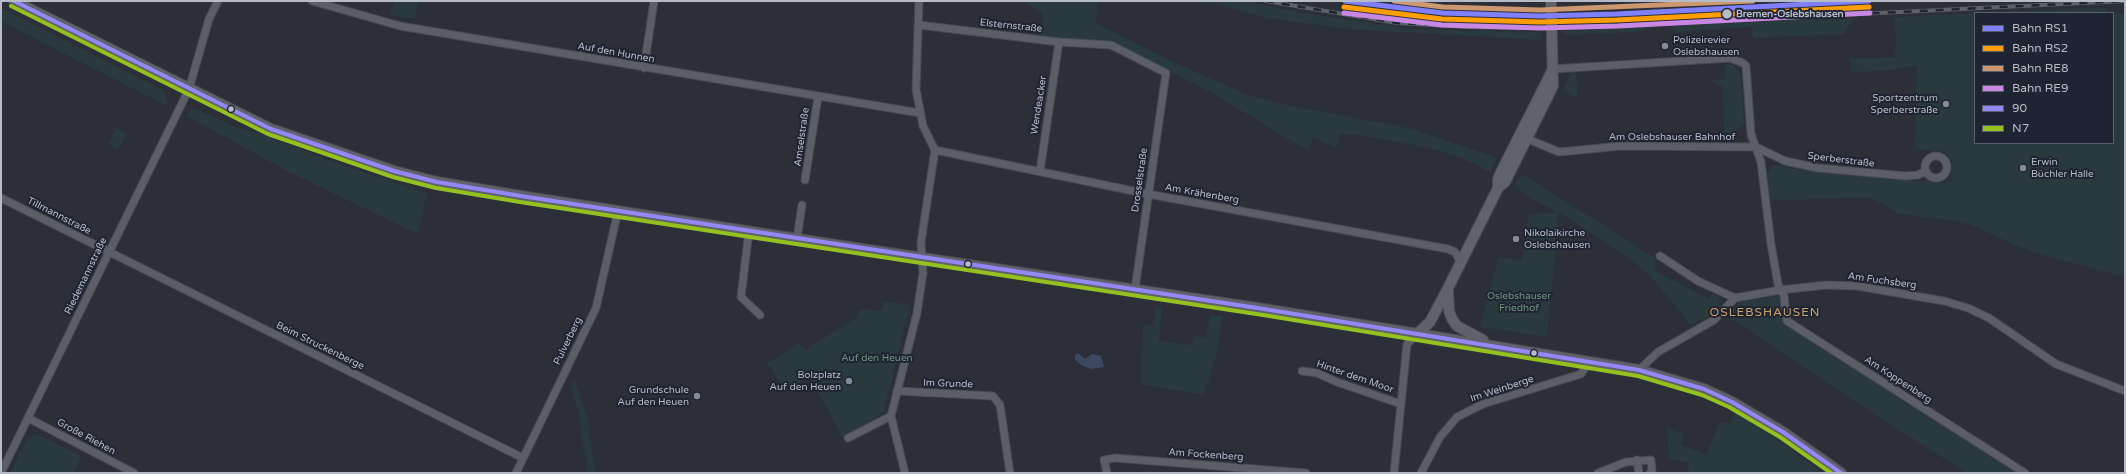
<!DOCTYPE html>
<html>
<head>
<meta charset="utf-8">
<style>
	body { margin:0 }
	#map { position:relative; width:2126px; height:474px; overflow:hidden; background:#2c2f38; font-family:"Varela Round",sans-serif }
	canvas { display:block }
	.frame { position:absolute; inset:0; border:2px solid #b6bbc8; pointer-events:none }
	.legend { position:absolute; left:1974px; top:12px; width:140px; height:132px; box-sizing:border-box; background:#1f2432; border:1px solid #5b606e; margin:0; padding:5px 7px; list-style:none; font-size:12px; color:#b6bbc8 }
	.legend li { display:flex; align-items:center; gap:8px; height:20px }
	.legend b { width:20px; border:1px solid #5b606e }
</style>
</head>
<body>
<div id="map">
<canvas width="2126" height="474"></canvas>
<div class="frame"></div>
<ul class="legend">
<li><b style="height:5px;background:#8080ff"></b>Bahn RS1</li>
<li><b style="height:5px;background:#ff9e00"></b>Bahn RS2</li>
<li><b style="height:5px;background:#cd976f"></b>Bahn RE8</li>
<li><b style="height:5px;background:#c787e3"></b>Bahn RE9</li>
<li><b style="height:5px;background:#9488f6"></b>90</li>
<li><b style="height:5px;background:#95c11f"></b>N7</li>
</ul>
</div>
<script>
const context = document.querySelector('canvas').getContext('2d');
context.lineJoin = 'round';
function fillPath(path, color) {
  context.fillStyle = color;
  context.fill(path, 'evenodd');
}
function toPath(rows) {
  const path = new Path2D();
  for (const r of rows) {
    if (r.length === 3) {
      path.moveTo(r[0] + r[2], r[1]);
      path.arc(r[0], r[1], r[2], 0, 2 * Math.PI);
      continue;
    }
    path.moveTo(r[0], r[1]);
    for (let i = 2; i < r.length; i += 2) path.lineTo(r[i], r[i + 1]);
  }
  return path;
}
function strokePath(path, color, width, dash) {
  context.strokeStyle = color;
  context.lineWidth = width;
  context.lineCap = dash ? 'butt' : 'round';
  context.setLineDash(dash || []);
  context.stroke(path);
}
function label(font, color, halo, rows, align = 'center') {
  context.font = font + ' "Varela Round",sans-serif';
  context.lineWidth = 4;
  context.setLineDash([]);
  context.textBaseline = 'middle';
  context.strokeStyle = halo;
  context.fillStyle = color;
  for (const [text, x, y, turn = 0] of rows) {
    context.save();
    context.translate(x, y);
    context.rotate((+turn || 0) * Math.PI / 180);
    context.textAlign = isNaN(turn) ? turn : align;
    if (halo) context.strokeText(text, 0, 0);
    context.fillText(text, 0, 0);
    context.restore();
  }
}
const green = toPath([
	[394,1,419,1,415,19,390,15],
	[1020,1,1099,1,1095,23,1177,64,1246,94,1277,103,1413,129,1497,158,1490,172,1457,156,1430,148,1360,135,1340,134,1336,148,1313,137,1308,151,1214,94,1116,44,1041,37,1042,12],
	[1205,1,1244,1,1303,13,1411,29,1541,32,1541,40,1350,29,1266,18],
	[1,8,165,91,167,106,1,21],
	[2106,8,2108,13,1981,13,2013,11],
	[1975,13,1975,143,2113,143,2113,14,2125,14,2125,277,2032,252,1964,222,1899,214,1877,201,1866,197,1770,201,1767,175,1772,166,1779,165,1798,170,1898,180,1951,183,1952,162,1946,153,1939,150,1915,149,1917,66,1883,71,1851,72,1850,59,1895,57,1896,40,1894,17],
	[1828,18,1853,19,1844,34,1753,38,1752,27,1673,32,1672,26],
	[1646,27,1647,29,1639,30,1639,32,1565,35,1561,31],
	[1725,64,1733,65,1741,75,1744,123,1733,133,1724,134,1723,87,1708,80,1725,79],
	[1571,72,1576,72,1578,99,1563,91],
	[194,108,233,126,267,136,341,165,427,193,418,234,291,173,187,116,190,110],
	[116,128,127,133,118,150,108,144],
	[1522,174,1655,258,1655,271,1709,299,1713,293,1717,296,1720,305,1714,313,1706,318,1690,324,1650,275,1625,255,1559,212,1547,337,1480,327,1499,257,1522,260,1529,214,1558,212,1543,205,1514,186],
	[1780,296,1785,323,2017,473,1966,473,1779,351,1748,328,1726,317,1736,305,1744,301],
	[884,302,910,304,884,411,880,416,842,436,810,376,784,391,771,367,765,365,799,342,806,350,857,317,859,309,881,311],
	[1155,307,1162,308,1159,341,1192,345,1194,336,1206,338,1210,315,1223,316,1215,360,1204,395,1141,384,1143,327,1143,325,1153,326],
	[574,379,588,421,595,473,588,473,578,411,571,385],
	[1735,413,1760,426,1822,473,1688,473,1689,462,1669,459,1667,428,1683,434,1681,445,1706,455,1720,422,1731,423],
	[36,434,82,456,73,473,10,473,27,440,31,436]
]);
const water = toPath([
	[1078,353,1085,359,1092,354,1101,356,1104,367,1091,369,1081,365,1075,360,1075,355]
]);
const street = toPath([
	[312,1,400,26,920,113],
	[919,25,1059,42,1111,45,1166,73,1135,289],
	[644,68,654,1],
	[1553,69,1730,58,1743,63,1746,66,1751,134,1761,162,1771,244,1778,284,1784,296,1787,321,2025,473],
	[1523,137,1559,152,1621,146,1756,147,1785,161,1818,168,1906,176,1918,175,1926,171],
	[935,150,1148,194,1448,249,1455,252,1460,261],
	[1936,167,11],
	[1040,171,1059,42],
	[805,180,818,97],
	[1,198,523,458],
	[749,231,741,297,760,315],
	[797,238,802,205],
	[1660,256,1698,281,1735,298],
	[1639,370,1658,352,1714,320,1735,298,1780,290,1826,285,1857,286,1944,301,1968,308,1989,318,2056,364,2125,391],
	[1302,371,1317,373,1337,382,1401,404],
	[897,391,993,396,1000,405,1010,473],
	[28,418,134,473],
	[848,438,891,416],
	[1637,460,1639,473],
	[1,473,189,89,209,19,218,1],
	[516,473,596,308,618,211],
	[905,473,891,416,917,313,923,273,921,242,935,150,923,126,916,89,919,1],
	[1107,473,1104,460,1115,458,1306,473],
	[1394,473,1407,344,1418,333],
	[1421,473,1440,437,1457,417,1483,404,1581,374,1589,362],
	[1598,473,1626,462,1651,460,1652,472,1650,473]
]);
const secondary = toPath([
	[14,1,271,129,394,171,437,182,521,196,856,248,1264,309,1639,370,1704,389,1732,402,1783,432,1841,473],
	[1498,188,1505,182,1553,86,1551,1],
	[1448,290,1449,311,1452,319,1457,326,1483,340,1486,345],
	[1418,333,1430,322,1448,288,1498,188,1498,179,1502,170,1553,69]
]);
const rail = toPath([
	[1266,1,1397,23,1468,27,1541,28,1592,27,2125,1]
]);
const bus1 = toPath([
	[14,1,271,129,394,171,437,182,521,196,1264,309,1639,370,1704,389,1732,402,1783,432,1841,473]
]);
const bus2 = toPath([
	[11,6,268,134,393,177,436,188,520,202,1263,315,1638,376,1702,395,1729,407,1780,437,1831,473]
]);
const rail1 = toPath([
	[1345,1,1443,13,1540,16,1617,14,1869,1]
]);
const rail2 = toPath([
	[1344,7,1442,19,1540,22,1617,20,1869,7]
]);
const rail3 = toPath([
	[1394,1,1443,7,1540,10,1753,1]
]);
const rail4 = toPath([
	[1344,13,1442,25,1540,28,1618,26,1870,13]
]);
const markers = [
	[1727,14,5.5,"#b6bbc8"],
	[1665,46,4,"#868a96"],
	[1946,104,4,"#868a96"],
	[231,109,3.5,"#b6bbc8"],
	[2023,168,4,"#868a96"],
	[1516,239,4,"#868a96"],
	[968,264,3.5,"#b6bbc8"],
	[1534,353,3.5,"#b6bbc8"],
	[849,381,4,"#868a96"],
	[697,396,4,"#868a96"]
];
const stopNames = [
	["Bremen-Oslebshausen",1736,14]
];
const streetNames = [
	["Elsternstraße",1011,26,6],
	["Auf den Hunnen",616,53,10],
	["Wendeacker",1039,105,-81],
	["Amselstraße",802,137,-82],
	["Am Oslebshauser Bahnhof",1672,137],
	["Sperberstraße",1841,160,7],
	["Drosselstraße",1140,180,-82],
	["Am Krähenberg",1202,194,10],
	["Tillmannstraße",59,216,27],
	["Riedemannstraße",86,276,-64],
	["Am Fuchsberg",1882,281,8],
	["Pulverberg",568,341,-64],
	["Beim Struckenberge",320,346,26],
	["Hinter dem Moor",1355,377,19],
	["Am Koppenberg",1898,380,33],
	["Im Grunde",948,384,2],
	["Im Weinberge",1502,389,-18],
	["Große Riehen",86,437,28],
	["Am Fockenberg",1206,455,4]
];
const poiNames = [
	["Polizeirevier",1673,40],
	["Oslebshausen",1673,52],
	["Sportzentrum",1938,98,"right"],
	["Sperberstraße",1938,110,"right"],
	["Erwin",2031,162],
	["Büchler Halle",2031,174],
	["Nikolaikirche",1524,233],
	["Oslebshausen",1524,245],
	["Bolzplatz",841,375,"right"],
	["Auf den Heuen",841,387,"right"],
	["Grundschule",689,390,"right"],
	["Auf den Heuen",689,402,"right"]
];
const parkNames = [
	["Oslebshauser",1519,296],
	["Friedhof",1519,308],
	["Auf den Heuen",877,358]
];
const quarterNames = [
	["OSLEBSHAUSEN",1765,313]
];
fillPath(green, '#2a393e');
fillPath(water, '#3c4760');
strokePath(street, '#484a51', 9);
strokePath(secondary, '#484a51', 12);
strokePath(street, '#5b5e66', 7);
strokePath(secondary, '#5f626a', 10);
strokePath(rail, '#5f616a', 4);
strokePath(rail, '#1f2432', 2.5, [8]);
strokePath(bus1, '#9488f6', 4);
strokePath(bus2, '#95c11f', 4);
strokePath(rail1, '#8080ff', 5);
strokePath(rail2, '#ff9e00', 5);
strokePath(rail3, '#cd976f', 5);
strokePath(rail4, '#c787e3', 5);
for (const [x, y, r, color] of markers) {
  const dot = new Path2D();
  dot.arc(x, y, r, 0, 2 * Math.PI);
  context.fillStyle = color;
  context.fill(dot);
  strokePath(dot, '#1f2432', 1.5);
}
label('bold 10px', '#b6bbc8', '#1f2432', stopNames, 'left');
label('10px', '#b6bbc8', '#1f2432', streetNames);
label('10px', '#b6bbc8', '#1f2432', poiNames, 'left');
label('10px', '#70977e', '#1f2432', parkNames);
context.letterSpacing = '1px';
label('12px', '#cca46d', '#1f2432', quarterNames);
context.letterSpacing = '0px';
</script>
</body>
</html>
